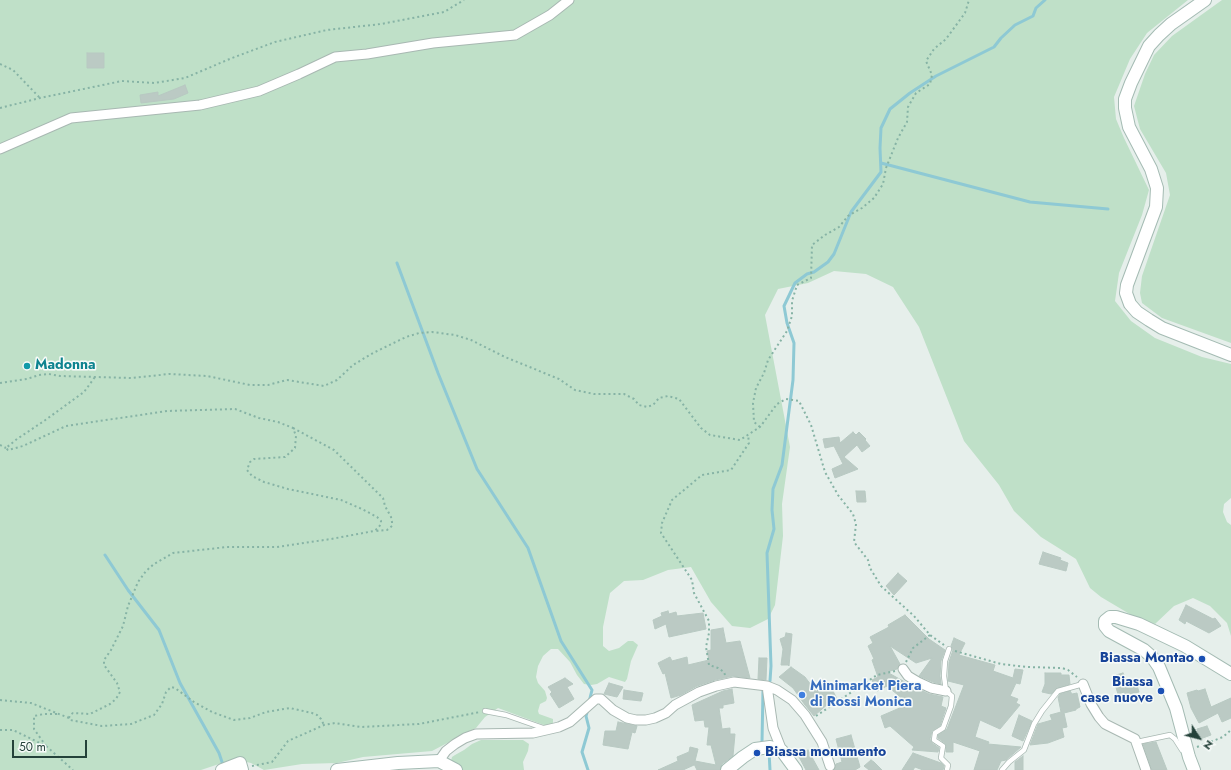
<!DOCTYPE html>
<html>
<head>
<meta charset="utf-8">
<style>
	body { margin:0 }
	#map { position:relative; width:1231px; height:770px; overflow:hidden; background:#e6efeb; font-family:Jost,sans-serif }
	canvas { display:block }
	.north { position:absolute; left:1179px; top:718px; width:40px; height:40px; -webkit-text-stroke:3px #f7fbf9; paint-order:stroke; rotate:126deg; font-size:11px; font-weight:700; line-height:16px; text-align:center; color:#24423a }
	.north::after { content:''; display:block; margin:auto; width:14px; height:18px; background:#24423a; clip-path:polygon(50% 0,100% 100%,50% 72%,0 100%) }
	.scale { position:absolute; left:12px; top:740px; width:75px; height:18px; box-sizing:border-box; border:2px solid #24423a; border-top:0; padding-left:5px; font-size:12px; line-height:14px; white-space:nowrap; color:#24423a; -webkit-text-stroke:3px #f7fbf9; paint-order:stroke }
</style>
</head>
<body>
<div id="map">
<canvas width="1231" height="770"></canvas>
<div class="north">N</div>
<div class="scale">50 m</div>
</div>
<script>
const context = document.querySelector('canvas').getContext('2d');
context.lineJoin = 'round';
function fillPath(path, color) {
  context.fillStyle = color;
  context.fill(path, 'evenodd');
}
function toPath(rows) {
  const path = new Path2D();
  for (const r of rows) {
    path.moveTo(r[0], r[1]);
    for (let i = 2; i < r.length; i += 2) path.lineTo(r[i], r[i + 1]);
  }
  return path;
}
function strokePath(path, color, width, dash) {
  context.strokeStyle = color;
  context.lineWidth = width;
  context.lineCap = dash ? 'butt' : 'round';
  context.setLineDash(dash || []);
  context.stroke(path);
}
function label(font, color, halo, rows, align = 'center') {
  context.font = font + ' Jost,sans-serif';
  context.lineWidth = 3;
  context.setLineDash([]);
  context.textBaseline = 'middle';
  context.strokeStyle = halo;
  context.fillStyle = color;
  for (const [text, x, y, turn = 0] of rows) {
    context.save();
    context.translate(x, y);
    context.rotate((+turn || 0) * Math.PI / 180);
    context.textAlign = isNaN(turn) ? turn : align;
    if (halo) context.strokeText(text, 0, 0);
    context.fillText(text, 0, 0);
    context.restore();
  }
}
const green = toPath([
	[0,0,1188,0,1147,33,1130,59,1114,97,1116,119,1124,138,1149,190,1142,215,1119,273,1115,301,1131,321,1155,338,1202,357,1231,364,1231,498,1224,504,1223,512,1227,522,1231,525,1231,636,1227,623,1210,606,1193,598,1174,606,1155,624,1133,616,1101,597,1090,588,1076,559,1041,537,1014,511,999,485,964,441,919,327,893,287,866,274,834,271,808,283,778,289,765,315,790,447,782,504,783,536,775,605,768,619,750,628,732,626,711,602,691,567,668,570,643,580,624,581,610,593,603,627,603,646,609,651,619,648,628,641,633,641,638,645,631,661,627,679,625,682,609,677,597,684,591,685,584,684,577,675,570,662,558,649,551,649,543,656,538,666,536,677,538,683,545,691,547,698,546,701,540,704,538,711,539,714,553,719,553,723,551,725,547,726,541,724,498,708,485,717,476,728,432,751,363,757,337,763,302,764,264,770,251,763,234,759,201,770,0,770],
	[1222,0,1231,0,1231,343,1162,318,1142,303,1140,293,1142,276,1170,195,1166,173,1140,129,1134,106,1145,74,1154,55,1172,36],
	[481,740,523,740,529,744,528,751,523,762,524,770,461,770,451,761,452,757,455,755,464,750,472,744]
]);
const stream = toPath([
	[881,163,1030,202,1108,209],
	[397,263,438,373,477,469,528,548,561,641,592,690,589,702],
	[105,555,128,590,159,630,180,683,219,753,223,765],
	[770,681,771,666,767,553,774,529,772,510,773,489,782,465,793,380,794,343,787,323,784,306,795,283,807,274,814,272,828,262,834,254,851,212,881,172,880,148,881,128,890,109,910,93,936,76,994,47,1001,38,1015,25,1033,16,1036,8,1045,0],
	[588,709,586,716,589,728,582,752,588,770],
	[762,742,763,690],
	[769,751,770,770]
]);
const building = toPath([
	[87,53,104,53,104,68,87,68,87,53],
	[185,85,188,93,174,99,141,103,140,95,158,92,158,96,185,85],
	[853,432,856,435,859,432,866,439,865,440,870,446,862,452,857,445,844,457,858,469,835,478,832,469,843,464,834,446,825,448,823,439,839,437,840,443,853,432],
	[856,491,865,491,866,502,857,502,856,491],
	[1043,552,1061,558,1060,560,1068,563,1066,571,1039,564,1043,552],
	[898,573,907,581,894,595,886,586,898,573],
	[1186,605,1213,619,1215,618,1221,626,1209,633,1186,621,1185,624,1179,620,1186,605],
	[668,611,669,614,676,612,677,616,703,613,706,629,669,637,666,624,655,629,653,620,662,616,661,613,668,611],
	[905,615,929,639,945,650,941,661,940,676,941,684,933,682,919,676,932,658,916,663,890,646,900,664,897,669,887,672,912,686,929,694,943,697,941,706,946,708,940,726,932,731,930,739,932,743,939,748,938,752,912,750,914,747,890,726,885,728,881,716,909,704,887,686,877,691,872,680,878,677,872,660,874,659,868,646,873,643,870,637,889,627,888,625,905,615],
	[723,628,726,643,740,641,750,678,733,676,715,680,697,686,681,695,671,698,665,673,663,674,658,663,670,657,672,661,687,657,688,665,709,660,707,651,711,650,711,630,723,628],
	[786,633,792,634,789,666,788,665,781,665,783,649,780,639,785,637,786,633],
	[954,638,965,643,959,655,995,665,993,671,1013,678,1015,669,1023,670,1020,684,1016,683,1010,696,1018,699,1016,703,1020,705,1000,729,980,720,975,737,989,742,988,744,1021,747,1006,760,1001,761,997,770,974,770,980,751,953,742,953,752,946,752,946,744,938,738,938,735,947,729,964,685,948,681,949,662,953,650,951,646,954,638],
	[759,658,767,658,766,680,758,679,759,658],
	[791,667,805,677,814,689,829,683,837,699,830,704,829,703,814,716,805,705,793,688,779,677,791,667],
	[1045,673,1061,673,1061,675,1069,675,1070,684,1057,688,1051,694,1042,692,1045,684,1045,673],
	[1123,673,1127,681,1135,679,1139,692,1125,695,1124,692,1118,694,1114,681,1117,680,1116,675,1123,673],
	[565,678,573,684,567,687,574,699,559,708,550,694,552,692,548,687,565,678],
	[609,683,623,687,617,697,604,694,609,683],
	[732,689,734,703,723,705,723,708,719,708,722,729,730,728,730,734,735,734,733,756,722,764,720,770,697,770,694,764,694,765,683,770,658,770,678,761,677,757,689,752,690,747,698,749,695,761,716,765,711,745,707,745,709,727,705,727,704,720,695,721,692,705,723,691,732,689],
	[1205,689,1211,707,1231,698,1231,718,1222,722,1218,713,1199,723,1191,708,1187,693,1197,690,1198,691,1205,689],
	[624,690,643,693,641,701,623,699,624,690],
	[1070,691,1072,694,1077,693,1080,707,1076,709,1076,710,1064,713,1067,727,1062,728,1064,737,1048,743,1030,745,1038,724,1052,720,1050,715,1061,712,1058,697,1060,694,1070,691],
	[1019,715,1032,721,1023,741,1012,736,1019,715],
	[618,722,637,726,635,733,632,732,628,749,603,745,605,731,616,731,618,722],
	[1207,726,1211,735,1200,739,1197,729,1207,726],
	[851,735,860,767,855,770,834,770,836,764,842,762,836,739,851,735],
	[1156,742,1167,770,1152,770,1143,744,1156,742],
	[808,750,819,770,806,770,798,755,808,750],
	[913,753,941,763,944,766,943,770,923,770,915,767,913,770,902,770,913,753],
	[1023,756,1023,770,1015,770,1015,762,1023,756],
	[871,760,874,762,882,770,869,770,864,766,871,760]
]);
const path = toPath([
	[0,64,13,70,40,98],
	[0,108,40,98,122,81,154,83,185,78,232,58,275,42,327,30,381,24,444,12,464,0],
	[0,383,27,379,39,375,49,374,60,376,132,378,169,374,207,376,250,385,268,385,287,380,324,386,337,380,353,365,373,353,406,337,419,333,432,332,455,335,471,340,505,357,559,379,575,390,594,394,624,394,634,399,639,405,647,407,653,405,659,398,668,396,679,399,701,428,710,435,740,440,760,427,777,404,786,399,799,401,811,425,825,472,838,495,853,514,856,524,854,542,868,560,870,568,881,586,914,616,930,635,944,645],
	[760,427,754,422,753,403,756,388,764,373,768,360,787,331,792,316,792,301,797,285,811,278,812,245,825,235,839,227,848,216,862,208,874,198,883,184,886,168,898,138,907,122,908,107,916,93,930,84,932,75,926,61,934,49,946,39,965,13,969,0],
	[293,428,334,450,383,498,385,506,391,517,392,522,392,526,387,530,376,531],
	[0,445,6,448],
	[955,651,1001,664,1027,667,1062,668,1068,670,1077,677],
	[906,662,913,648,930,635],
	[725,675,724,672,718,668,709,665,706,647,709,633,709,621,694,593,692,580,661,533,662,523,672,500,702,475,731,470,749,443,748,435],
	[0,700,31,703,69,718,70,720,102,726,131,724,154,715,162,704,166,692,171,687,175,688,194,702,212,712,234,720,250,718,266,712,290,708,312,713,317,715,321,719,324,725],
	[816,716,877,675,895,671],
	[69,718,70,715,73,713,90,714,110,704,116,699,120,692,117,683,104,665,104,660,111,650,123,626,128,606,138,582,146,571,154,564,173,553,227,547,277,547,331,539,374,531,378,528,381,524,381,521,377,517,362,509,341,500,288,489,264,482,252,476,247,470,250,462,254,459,285,457,295,448,296,436,293,428,278,422,259,418,235,409,167,411,66,426,23,446,8,450,6,448,17,439,44,421,84,392,95,377],
	[0,730,13,730,46,746,73,770],
	[46,746,34,729,34,716,44,714,58,714],
	[1197,747,1223,737,1231,730],
	[252,766,272,762,288,741,324,725,335,723,361,727,419,724,480,712]
]);
const lane = toPath([
	[485,711,506,715,546,729],
	[1137,742,1170,735,1175,739,1182,750,1184,751],
	[947,770,948,765,941,758,943,746,934,740,935,733,943,728,951,706,952,696,946,691,944,676,945,661,949,649],
	[1002,770,1009,762,1024,750,1034,724,1042,711,1058,691,1083,684]
]);
const street = toPath([
	[0,149,71,118,200,105,259,91,299,74,335,57,367,54,433,43,515,35,550,15,569,0],
	[903,669,908,676,918,682,931,688,946,691],
	[1083,684,1091,704,1099,717,1105,724,1135,739,1146,770],
	[767,686,773,728,782,751],
	[439,761,446,751,455,744,465,738,476,734,533,733,559,727,570,722,596,699,601,699,613,710,627,718,636,720,646,720,655,718,666,713,675,705,699,692,716,686,734,682,767,686,777,690,792,700,805,715,822,742,830,766]
]);
const secondary = toPath([
	[1205,0,1171,24,1159,35,1149,46,1131,83,1125,99,1125,108,1129,127,1151,169,1157,188,1156,207,1127,285,1126,293,1130,304,1137,312,1149,320,1162,328,1231,355],
	[222,770,240,763,242,770],
	[337,770,398,763,439,761,456,770],
	[727,770,743,757,755,749,770,747,782,751,796,770],
	[1194,770,1189,757,1176,708,1159,667,1152,657,1144,650,1109,631,1105,626,1105,621,1110,617,1116,617,1139,624,1185,646,1231,674]
]);
const markers = [
	[27,366,4,"#0f9aa8"],
	[1202,659,4,"#1a4fb4"],
	[1161,691,4,"#1a4fb4"],
	[802,695,4,"#3f7fe0"],
	[757,753,4,"#1a4fb4"]
];
const cultureNames = [
	["Madonna",35,366]
];
const transitNames = [
	["Biassa Montao",1194,659],
	["Biassa",1153,683],
	["case nuove",1153,699],
	["Biassa monumento",765,753,"left"]
];
const shopNames = [
	["Minimarket Piera",810,687],
	["di Rossi Monica",810,703]
];
fillPath(green, '#bfe0c8');
strokePath(stream, '#8ec9d4', 3);
fillPath(building, '#bbcac4');
strokePath(building, '#b8c9c2', 1);
strokePath(lane, '#a8b8b2', 6);
strokePath(street, '#a8b8b2', 11);
strokePath(secondary, '#a4bbb3', 14);
strokePath(path, '#86b3a5', 2, [2, 3]);
strokePath(lane, '#fff', 4.5);
strokePath(street, '#fff', 9);
strokePath(secondary, '#fff', 12);
for (const [x, y, r, color] of markers) {
  const dot = new Path2D();
  dot.arc(x, y, r, 0, 2 * Math.PI);
  context.fillStyle = color;
  context.fill(dot);
  strokePath(dot, '#f7fbf9', 1.5);
}
label('bold 14px', '#0d838f', '#f7fbf9', cultureNames, 'left');
label('bold 14px', '#164399', '#f7fbf9', transitNames, 'right');
label('bold 14px', '#366cbe', '#f7fbf9', shopNames, 'left');
</script>
</body>
</html>
